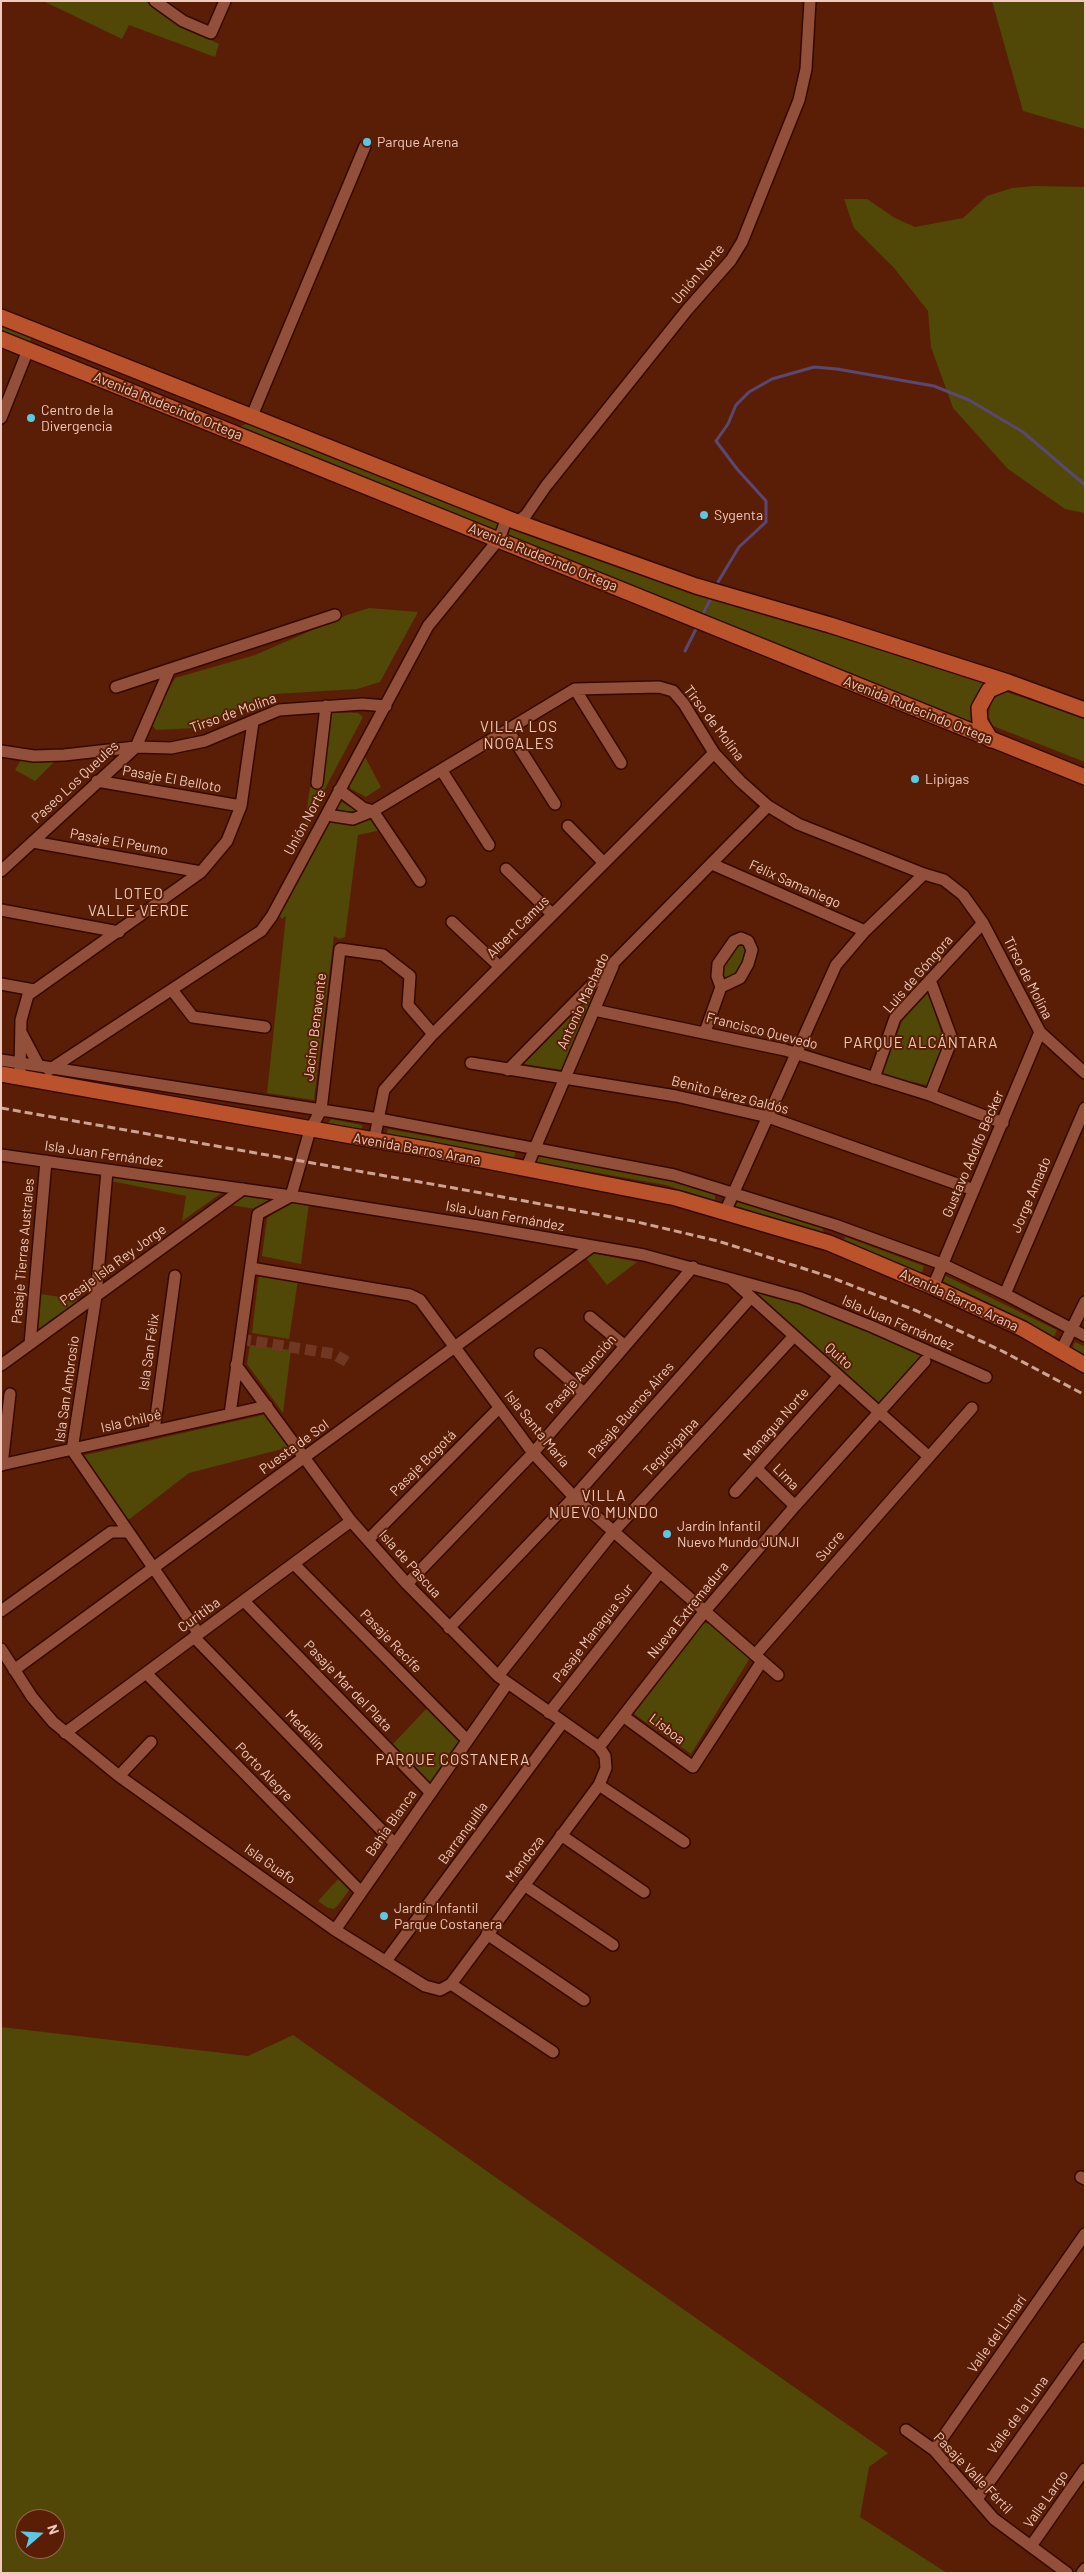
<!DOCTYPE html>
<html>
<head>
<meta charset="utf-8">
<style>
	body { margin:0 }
	#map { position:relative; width:1086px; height:2574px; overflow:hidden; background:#5a1e07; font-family:Barlow,sans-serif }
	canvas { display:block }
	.frame { position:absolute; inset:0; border:2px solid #f0cabd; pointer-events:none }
	.north { position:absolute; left:15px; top:2509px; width:50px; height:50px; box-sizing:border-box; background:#5a1e07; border:1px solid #966350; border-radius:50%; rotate:71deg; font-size:14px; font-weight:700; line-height:20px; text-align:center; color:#f0cabd }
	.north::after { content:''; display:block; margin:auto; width:18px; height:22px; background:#5bc8e6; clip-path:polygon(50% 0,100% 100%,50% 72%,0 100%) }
</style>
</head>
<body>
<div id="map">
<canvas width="1086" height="2574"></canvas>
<div class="frame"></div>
<div class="north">N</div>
</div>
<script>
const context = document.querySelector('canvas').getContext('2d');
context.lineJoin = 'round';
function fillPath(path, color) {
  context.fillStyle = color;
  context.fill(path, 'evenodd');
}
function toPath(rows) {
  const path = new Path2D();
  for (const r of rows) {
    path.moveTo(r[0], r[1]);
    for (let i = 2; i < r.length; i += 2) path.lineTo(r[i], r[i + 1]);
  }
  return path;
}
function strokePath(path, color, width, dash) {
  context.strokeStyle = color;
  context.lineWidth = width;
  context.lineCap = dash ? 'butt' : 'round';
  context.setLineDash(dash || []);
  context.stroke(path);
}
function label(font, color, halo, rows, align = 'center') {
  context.font = font + ' Barlow,sans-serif';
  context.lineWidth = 4;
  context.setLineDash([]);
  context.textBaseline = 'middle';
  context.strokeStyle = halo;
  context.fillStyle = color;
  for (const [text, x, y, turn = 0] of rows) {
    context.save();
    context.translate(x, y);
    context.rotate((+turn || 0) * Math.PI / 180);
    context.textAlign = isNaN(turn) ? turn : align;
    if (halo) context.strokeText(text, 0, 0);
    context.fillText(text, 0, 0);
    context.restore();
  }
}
const green = toPath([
	[43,1,145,1,178,24,219,44,215,57,129,25,122,39],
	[992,1,1085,1,1085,129,1023,111],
	[1034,186,1085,187,1085,513,1065,509,1008,469,953,408,931,347,928,311,894,268,854,228,844,199,867,199,895,218,915,227,963,218,987,196,1012,188],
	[1,322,33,335,29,344,1,331],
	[249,422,423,488,992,679,975,727,703,614,236,429],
	[369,608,418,612,380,682,357,689,275,694,196,728,156,730,152,725,153,719,175,678,255,655,347,615],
	[1004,691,1085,719,1085,762,993,726,988,716,992,700],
	[329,712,358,713,363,717,328,783,303,838,310,787,318,787],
	[363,753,381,787,366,797,351,789,348,784],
	[23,757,59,757,35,781,15,770],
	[340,801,357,811,336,811],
	[374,817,381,830,358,835,345,937,339,939,334,936,314,1100,267,1093,286,916,282,919,277,912,327,820],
	[744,943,748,951,737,975,723,982,721,975,722,965,734,947],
	[595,992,564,1070,523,1064],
	[928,992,943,1038,941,1048,927,1085,882,1075,902,1021],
	[331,1119,362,1125,362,1132,326,1126],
	[388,1129,515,1152,514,1160,386,1137],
	[537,1154,657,1176,715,1192,715,1202,666,1185,535,1162],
	[111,1176,125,1179,223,1192,182,1221,186,1196,111,1181],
	[246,1193,268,1197,269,1202,261,1210,225,1204],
	[739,1198,822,1225,824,1235,734,1208],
	[291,1199,309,1203,301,1264,262,1256,267,1218],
	[846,1237,924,1266,921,1275,838,1244],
	[592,1253,637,1262,607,1285,586,1258],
	[259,1273,298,1280,289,1339,252,1333],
	[942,1274,1057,1330,1052,1340,940,1283],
	[749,1290,821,1308,924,1354,878,1406],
	[40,1294,81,1300,39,1332,35,1331],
	[1075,1342,1085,1347,1085,1361,1070,1353],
	[250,1345,291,1350,283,1413,247,1364],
	[267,1414,290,1447,189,1473,127,1521,81,1456],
	[703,1623,712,1624,750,1658,691,1754,634,1714],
	[429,1706,460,1739,429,1783,391,1746],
	[342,1875,350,1889,338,1905,334,1909,328,1908,318,1901],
	[1,2027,248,2056,293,2035,888,2453,869,2467,860,2517,947,2573,1,2573],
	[25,2519,55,2519,55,2549,25,2549]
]);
const stream = toPath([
	[718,582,739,547,766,522,766,501,737,469,716,441,728,424,736,405,749,392,772,379,814,367,837,369,934,386,969,400,1023,432,1085,485],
	[703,614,710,600],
	[685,651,696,629]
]);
const minorTunnel = toPath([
	[240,1339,334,1354,349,1363]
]);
const minor = toPath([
	[155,1,183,21,211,33,225,1],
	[1,418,28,350],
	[251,418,365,146],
	[517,522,526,515,546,486,687,310,731,260,742,242,799,100,806,69,810,1],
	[116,687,335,615],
	[575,689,621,763],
	[508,730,555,804],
	[1,751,34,756,64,755,136,747,171,748,205,741,279,710,362,704,386,706],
	[442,771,489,845],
	[97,781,241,806],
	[317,783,326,706],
	[339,790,363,808,373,811],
	[373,811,420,881],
	[327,815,353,819,373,811,575,689,659,687,673,691,684,704,714,753,740,781,768,806,798,824,924,874,944,880,963,895,983,923,1040,1032,1085,1073],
	[568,826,604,863],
	[33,842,201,872],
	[712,864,865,931],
	[506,869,552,914],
	[1,871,136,747,169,671],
	[1,910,119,932],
	[452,922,500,967],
	[1,984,34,990],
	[172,990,193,1017,265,1027],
	[594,1010,785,1050,930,1095,1003,1123],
	[705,1032,721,987,740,978,748,964,752,950,748,941,741,938,734,941,718,964,717,976,721,987],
	[22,1034,39,1066],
	[1,1060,379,1119,674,1175,835,1225,942,1264,1005,1294,1085,1336],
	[471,1063,676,1096,768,1117,974,1190],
	[49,1070,261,931,272,916,428,626,499,539,507,518],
	[508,1070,768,806],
	[20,1071,21,1020,28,995,201,872,227,841,241,806,253,722],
	[874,1078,895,1018,983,923],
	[930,1095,952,1039,930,980],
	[374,1141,384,1090,433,1034,714,753],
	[1,1155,291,1196,478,1226,644,1255,801,1298,873,1327,986,1377],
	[526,1169,613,966],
	[107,1171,96,1296,72,1450,199,1634],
	[725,1212,836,965,865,931,924,874],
	[251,1268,410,1295,420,1300,533,1453,574,1497,778,1675],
	[732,1280,928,1456],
	[933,1287,1040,1032],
	[1005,1294,1085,1108],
	[590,1317,625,1346],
	[30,1344,46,1161],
	[1061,1351,1085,1302],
	[540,1354,584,1393],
	[1,1365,243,1189],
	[230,1414,258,1214,291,1196,310,1130,321,1110,340,949,383,955,410,976,408,1005,433,1034],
	[154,1431,175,1276],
	[1,1465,267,1406],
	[2,1465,10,1394],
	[757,1469,795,1506],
	[735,1492,839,1376],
	[368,1540,499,1408],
	[294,1564,467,1740],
	[407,1584,533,1453,693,1267],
	[244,1601,431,1793],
	[1,1611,111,1532,127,1532],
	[449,1628,574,1497,751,1297],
	[194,1637,395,1844],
	[1,1649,32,1697,53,1722,119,1776,335,1930,425,1986,440,1990,451,1984,599,1785,606,1768,605,1756,599,1747,498,1676,407,1584,351,1521,236,1365],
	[755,1655,972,1408],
	[14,1670,591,1247],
	[146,1673,361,1892],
	[498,1676,614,1531,794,1336],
	[549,1713,660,1572],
	[623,1716,693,1767,762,1661],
	[65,1733,351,1521],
	[599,1747,705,1611,795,1506,925,1361],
	[119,1776,151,1742],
	[599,1785,684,1842],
	[561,1835,644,1892],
	[524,1885,613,1945],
	[335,1930,507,1684],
	[487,1934,584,2000],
	[386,1961,563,1722],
	[451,1984,553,2052],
	[1081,2177,1085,2179],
	[906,2430,934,2450,994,2519,1067,2573],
	[934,2450,1085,2234],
	[977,2499,1085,2348],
	[1031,2546,1085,2469],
	[1082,2573,1085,2569]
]);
const major = toPath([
	[1,317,517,522,696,586,830,625,1008,682,1085,710],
	[1,339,1085,777],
	[991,740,980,722,979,708,989,690,1008,682],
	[1,1074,431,1150,676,1198,829,1243,933,1287,1023,1329,1085,1365]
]);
const rail = toPath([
	[1,1108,454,1188,633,1221,718,1241,830,1277,917,1311,1002,1351,1085,1395]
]);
const markers = [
	[367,142,5,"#5bc8e6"],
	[31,418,5,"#5bc8e6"],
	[704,515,5,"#5bc8e6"],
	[915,779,5,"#5bc8e6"],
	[667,1534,5,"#5bc8e6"],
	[384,1916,5,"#5bc8e6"]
];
const poiNames = [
	["Parque Arena",377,142],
	["Centro de la",41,410],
	["Divergencia",41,426],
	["Sygenta",714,515],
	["Lipigas",925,779],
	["Jardín Infantil",677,1526],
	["Nuevo Mundo JUNJI",677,1542],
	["Jardin Infantil",394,1908],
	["Parque Costanera",394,1924]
];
const streetNames = [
	["Unión Norte",698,274,-50],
	["Avenida Rudecindo Ortega",168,406,22],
	["Avenida Rudecindo Ortega",543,557,22],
	["Avenida Rudecindo Ortega",918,710,22],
	["Tirso de Molina",233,713,-20],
	["Tirso de Molina",714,723,53],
	["Pasaje El Belloto",172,779,10],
	["Paseo Los Queules",75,782,-43],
	["Unión Norte",305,822,-62],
	["Pasaje El Peumo",119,842,10],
	["Félix Samaniego",795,884,24],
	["Albert Camus",518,927,-45],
	["Luis de Góngora",918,974,-49],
	["Tirso de Molina",1028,978,63],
	["Antonio Machado",583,1001,-65],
	["Jacino Benavente",315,1027,-83],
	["Francisco Quevedo",762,1031,14],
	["Benito Pérez Galdós",730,1095,14],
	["Avenida Barros Arana",417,1149,10],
	["Isla Juan Fernández",104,1154,8],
	["Gustavo Adolfo Becker",973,1154,-67],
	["Jorge Amado",1031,1195,-67],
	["Isla Juan Fernández",505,1216,10],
	["Pasaje Tierras Australes",23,1251,-85],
	["Pasaje Isla Rey Jorge",113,1265,-36],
	["Avenida Barros Arana",959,1300,25],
	["Isla Juan Fernández",898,1323,23],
	["Isla San Félix",149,1352,-82],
	["Quito",839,1356,42],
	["Pasaje Asunción",581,1374,-49],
	["Isla San Ambrosio",67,1389,-82],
	["Pasaje Buenos Aires",631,1410,-49],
	["Isla Chiloé",131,1421,-13],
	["Managua Norte",776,1424,-49],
	["Isla Santa María",537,1429,51],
	["Puesta de Sol",294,1447,-36],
	["Tegucigalpa",671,1447,-47],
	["Pasaje Bogotá",423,1463,-45],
	["Lima",786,1477,45],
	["Sucre",830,1546,-49],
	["Isla de Pascua",410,1564,48],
	["Nueva Extremadura",688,1610,-51],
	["Curitiba",199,1615,-36],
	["Pasaje Managua Sur",593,1633,-52],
	["Pasaje Recife",391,1641,46],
	["Pasaje Mar del Plata",348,1686,46],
	["Lisboa",667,1729,37],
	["Medellín",305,1730,46],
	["Porto Alegre",264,1772,46],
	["Bahía Blanca",391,1823,-55],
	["Barranquilla",463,1833,-54],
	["Mendoza",525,1859,-53],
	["Isla Guafo",270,1864,35],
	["Valle del Limarí",997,2334,-55],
	["Valle de la Luna",1018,2415,-54],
	["Pasaje Valle Fértil",973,2473,46],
	["Valle Largo",1046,2499,-55]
];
const neighbourhoodNames = [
	["VILLA LOS",519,727],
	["NOGALES",519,744],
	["LOTEO",139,894],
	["VALLE VERDE",139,911],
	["PARQUE ALCÁNTARA",921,1043],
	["VILLA",604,1496],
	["NUEVO MUNDO",604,1513],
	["PARQUE COSTANERA",453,1760]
];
fillPath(green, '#514706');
strokePath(stream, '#5a4873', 3);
strokePath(minorTunnel, '#703822', 11, [11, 5.5]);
strokePath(minor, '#360900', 14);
strokePath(major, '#360900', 18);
strokePath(minor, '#92503a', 11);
strokePath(major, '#ba522c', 15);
strokePath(rail, '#cea394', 3, [8, 4]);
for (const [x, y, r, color] of markers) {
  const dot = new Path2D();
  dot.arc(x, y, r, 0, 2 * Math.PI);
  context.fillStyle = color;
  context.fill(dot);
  strokePath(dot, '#5a1e07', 2);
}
label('14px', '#f0cabd', '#5a1e07', poiNames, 'left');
label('14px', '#f0cabd', '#5a1e07', streetNames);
context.letterSpacing = '1px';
label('15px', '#f0cabd', '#5a1e07', neighbourhoodNames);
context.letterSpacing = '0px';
</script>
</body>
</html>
